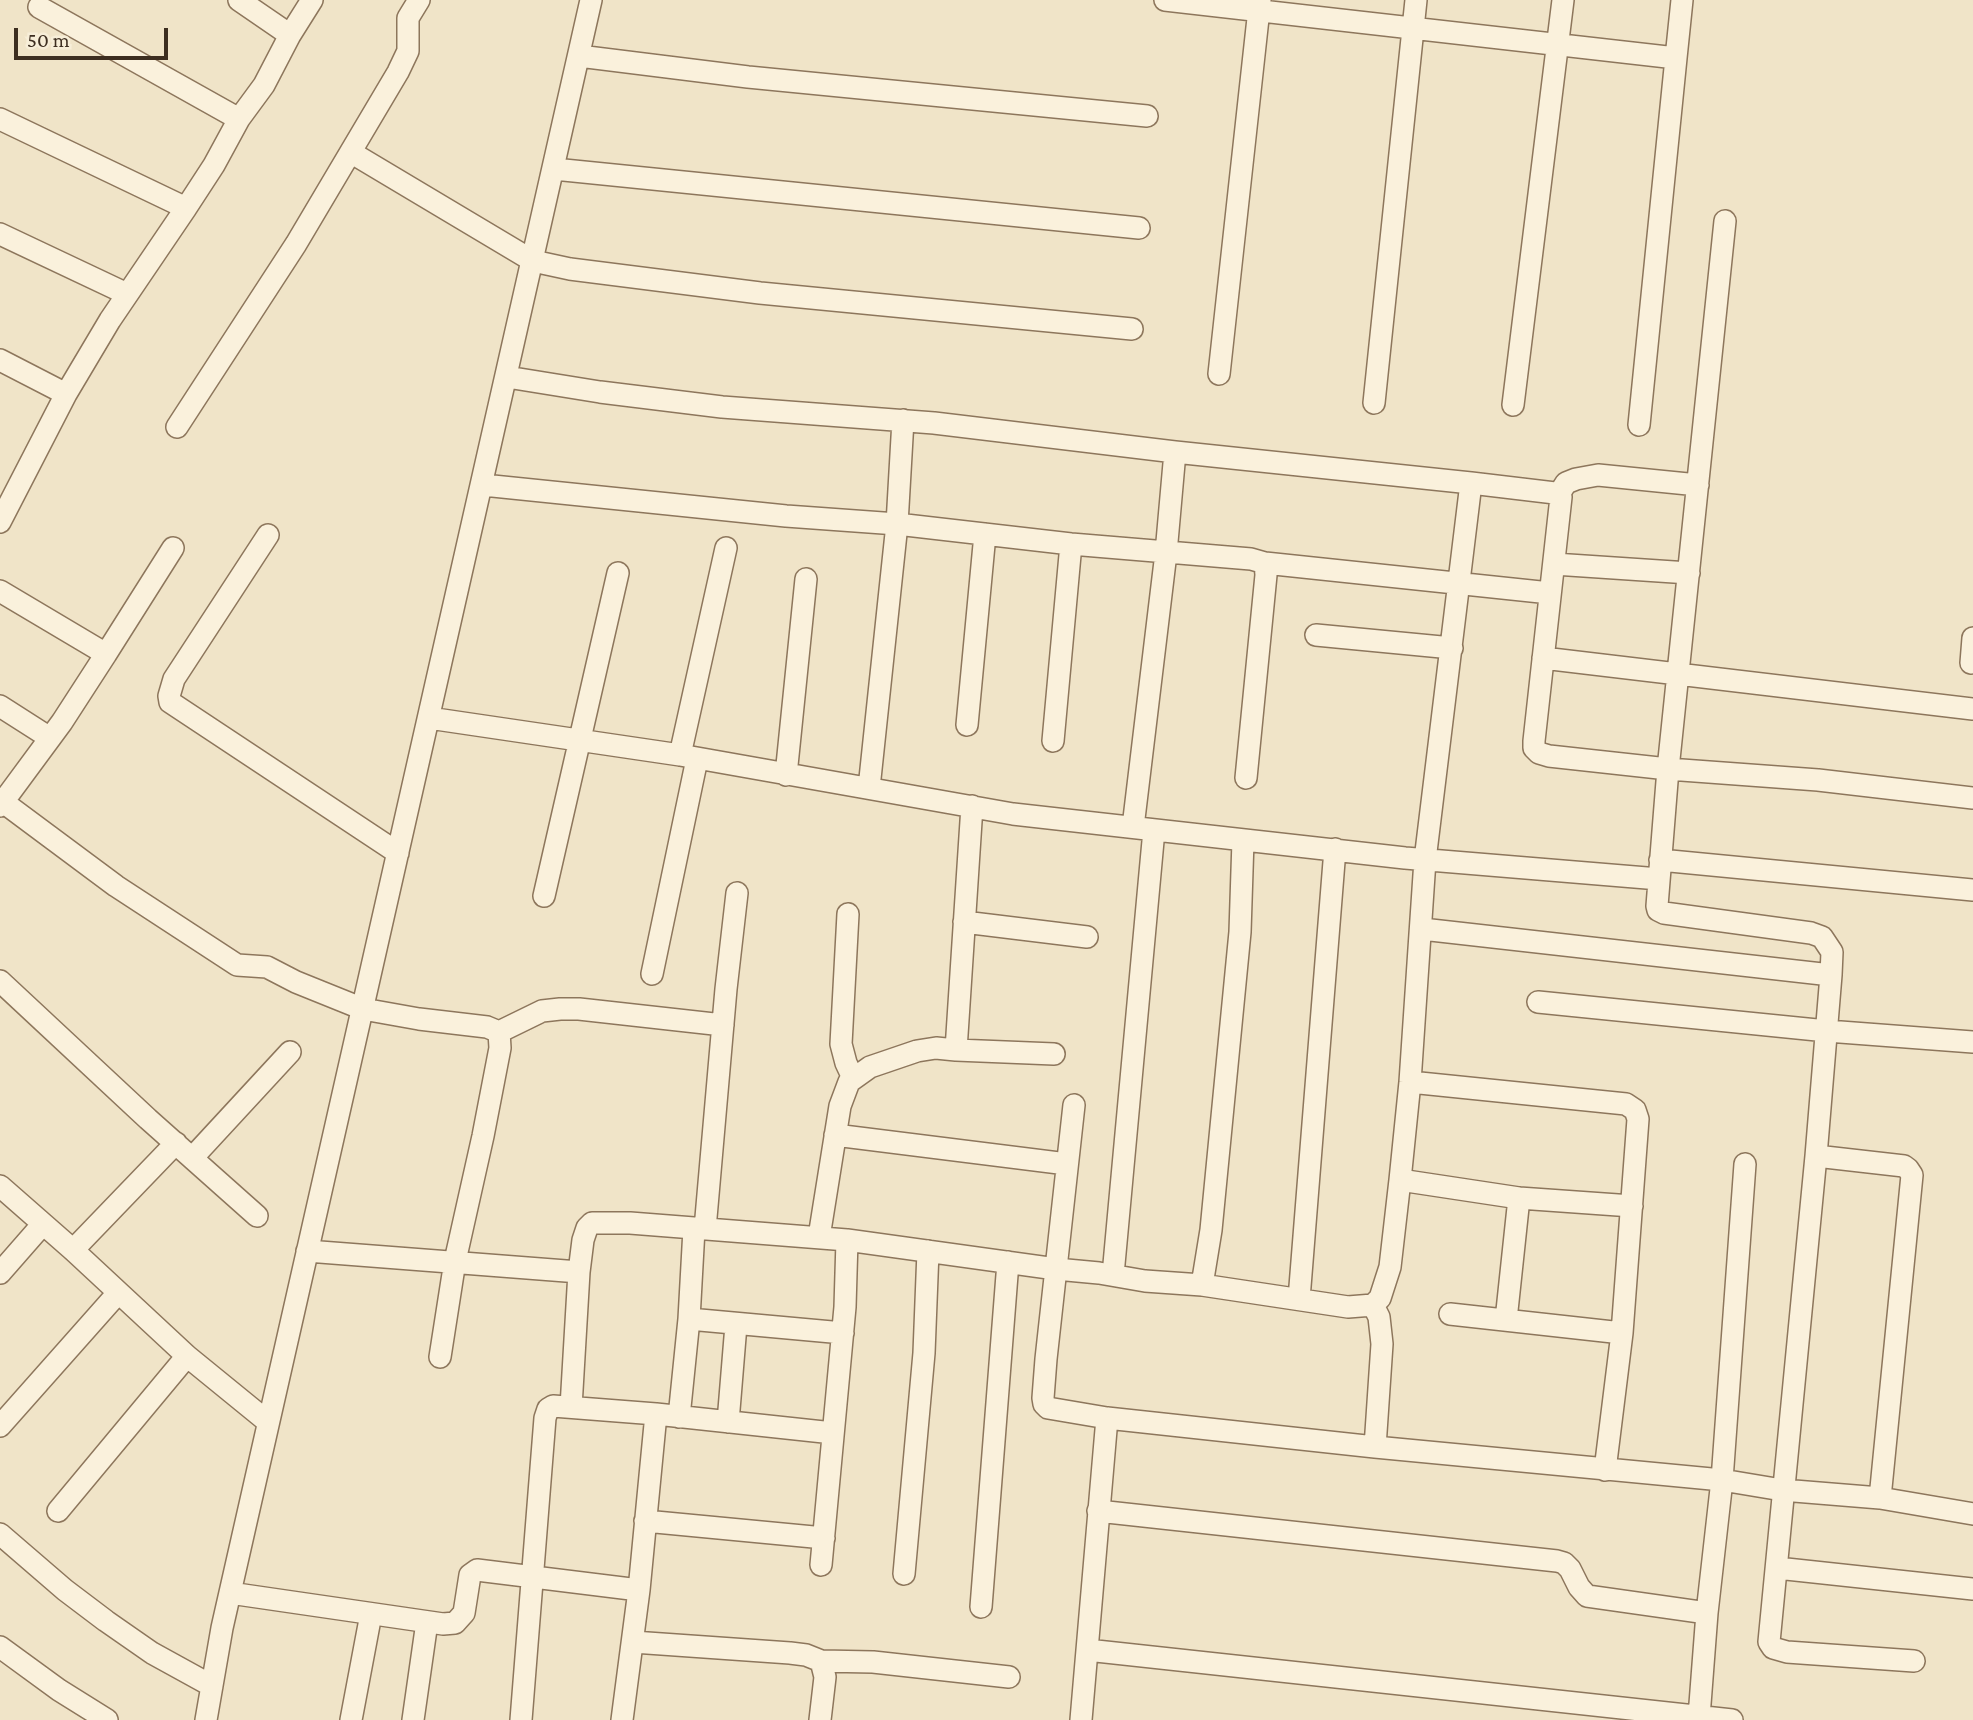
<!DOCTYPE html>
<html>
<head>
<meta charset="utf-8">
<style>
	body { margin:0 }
	#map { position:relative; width:1973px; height:1720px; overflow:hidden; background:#f0e4c8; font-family:"Crimson Pro",serif }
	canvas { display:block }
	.scale { position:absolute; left:14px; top:28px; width:154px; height:32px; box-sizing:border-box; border:4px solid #3d2e20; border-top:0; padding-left:9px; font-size:21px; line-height:24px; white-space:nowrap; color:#3d2e20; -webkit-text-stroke:5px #f7eed8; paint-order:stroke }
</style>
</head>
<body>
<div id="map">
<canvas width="1973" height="1720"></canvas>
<div class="scale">50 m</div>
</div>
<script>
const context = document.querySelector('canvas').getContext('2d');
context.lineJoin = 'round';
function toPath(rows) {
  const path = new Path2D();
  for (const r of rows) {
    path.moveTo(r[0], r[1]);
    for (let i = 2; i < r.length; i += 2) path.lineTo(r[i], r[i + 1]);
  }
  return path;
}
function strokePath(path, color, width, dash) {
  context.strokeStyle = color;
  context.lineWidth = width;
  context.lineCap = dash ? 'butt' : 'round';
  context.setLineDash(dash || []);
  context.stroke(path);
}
const minor = toPath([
	[1165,0,1676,58,1682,0],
	[39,7,239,119],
	[290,35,312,0],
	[579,56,748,77,1147,116],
	[0,119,186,208,110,320,66,394,0,522],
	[352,153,533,261,570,269,760,293,1132,329],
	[554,169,1139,228],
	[186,208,214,165,239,119,264,85,290,35,239,0],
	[1725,221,1668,769,1657,906,1658,910,1664,913,1811,933,1822,937,1832,952,1831,975],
	[0,234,127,294],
	[0,360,66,394],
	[1219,374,1260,0],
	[507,377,600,392,722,407,934,423,1175,452,1471,483,1425,860,1410,1082,1400,1180,1390,1267,1380,1298,1373,1305,1348,1307,1202,1285,1145,1281,1099,1273,1056,1269,847,1240,630,1223,592,1223,587,1228,583,1240,579,1272,571,1407],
	[1374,403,1416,0],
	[1513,405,1563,0],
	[1639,425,1676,58],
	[177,427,296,244,398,72,408,51,408,18,419,0],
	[1471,483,1555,493,1561,497,1534,741,1534,748,1539,753,1549,756,1668,769,1818,780,1973,798],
	[483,485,786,516,897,524,903,420],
	[1559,494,1566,483,1576,479,1598,475,1698,485],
	[268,535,174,679,169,696,170,702,398,853],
	[1265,563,1550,593],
	[1554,564,1689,573],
	[0,591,106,654,62,722,0,806],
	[1316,635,1452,648],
	[106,654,173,548],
	[1543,658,1973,709],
	[1971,663,1973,638],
	[0,706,50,738],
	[429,718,680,755,1013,814,1405,858,1659,879],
	[967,725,985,534],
	[1053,741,1071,544],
	[680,755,726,548],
	[786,775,806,579],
	[869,788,897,524,1071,544,1251,559,1265,563,1266,575,1246,778],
	[3,802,116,886,237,965,267,967,296,982,363,1009,419,1019,487,1027,499,1032,500,1048,483,1136,455,1261,440,1357],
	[1133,827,1166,553,1175,452],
	[1660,860,1973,890],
	[544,896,618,573],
	[848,914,841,1044,846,1063,853,1078],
	[964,922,1087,937],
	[1422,929,1831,975,1816,1156,1769,1642,1773,1648,1787,1652,1914,1661],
	[652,974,697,759],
	[0,981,148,1119,257,1216],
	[1538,1002,1827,1031,1973,1042],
	[499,1032,542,1011,560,1009,579,1009,723,1025],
	[956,1050,1054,1054],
	[1410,1082,1626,1104,1635,1110,1638,1119,1622,1333,1605,1470],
	[1074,1105,1046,1359,1043,1398,1044,1404,1048,1408,1107,1418,1375,1447,1722,1480,1782,1490,1880,1498,1973,1514],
	[835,1135,1067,1164],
	[1816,1156,1904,1166,1908,1169,1912,1175,1880,1498],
	[193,1157,290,1052],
	[1400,1180,1519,1198,1632,1206],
	[0,1186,73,1250,187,1356,268,1422],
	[705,1229,726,989,737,893],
	[819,1237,840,1106,849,1082,870,1067,917,1051,936,1048,956,1050,972,806],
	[73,1250,176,1143],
	[307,1251,579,1272],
	[0,1273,42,1225],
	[1113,1275,1154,830],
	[1202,1285,1211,1230,1240,932,1243,840],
	[1299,1299,1335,849],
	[1373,1305,1379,1317,1382,1344,1375,1447],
	[1450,1314,1622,1333],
	[689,1319,843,1333],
	[1506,1320,1519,1198],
	[679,1417,689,1319,694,1229],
	[728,1422,736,1325],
	[0,1426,118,1293],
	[58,1511,187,1356],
	[1098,1511,1557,1561,1564,1563,1570,1569,1579,1587,1587,1596,1707,1613],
	[645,1521,824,1538],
	[0,1534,65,1590,106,1621,152,1653,212,1686],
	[821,1565,845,1307,847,1240],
	[1777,1568,1973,1589],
	[904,1574,924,1353,928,1251],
	[230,1593,443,1624,455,1623,464,1613,470,1575,477,1570,639,1590],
	[981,1607,1008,1262],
	[633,1642,790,1653,806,1655,821,1661,873,1662,1009,1677],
	[0,1647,59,1690,107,1720],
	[1087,1650,1732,1720],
	[1699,1717,1707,1613,1722,1480,1745,1164],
	[206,1720,222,1628,591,0],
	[351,1720,371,1614],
	[413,1720,427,1622],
	[521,1720,545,1418,548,1409,553,1406,656,1414,833,1433],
	[622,1720,639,1590,656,1414],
	[820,1720,825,1677,821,1661],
	[1081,1720,1107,1418]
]);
strokePath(minor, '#8d765c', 24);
strokePath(minor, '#faf1dc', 21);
</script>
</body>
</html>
